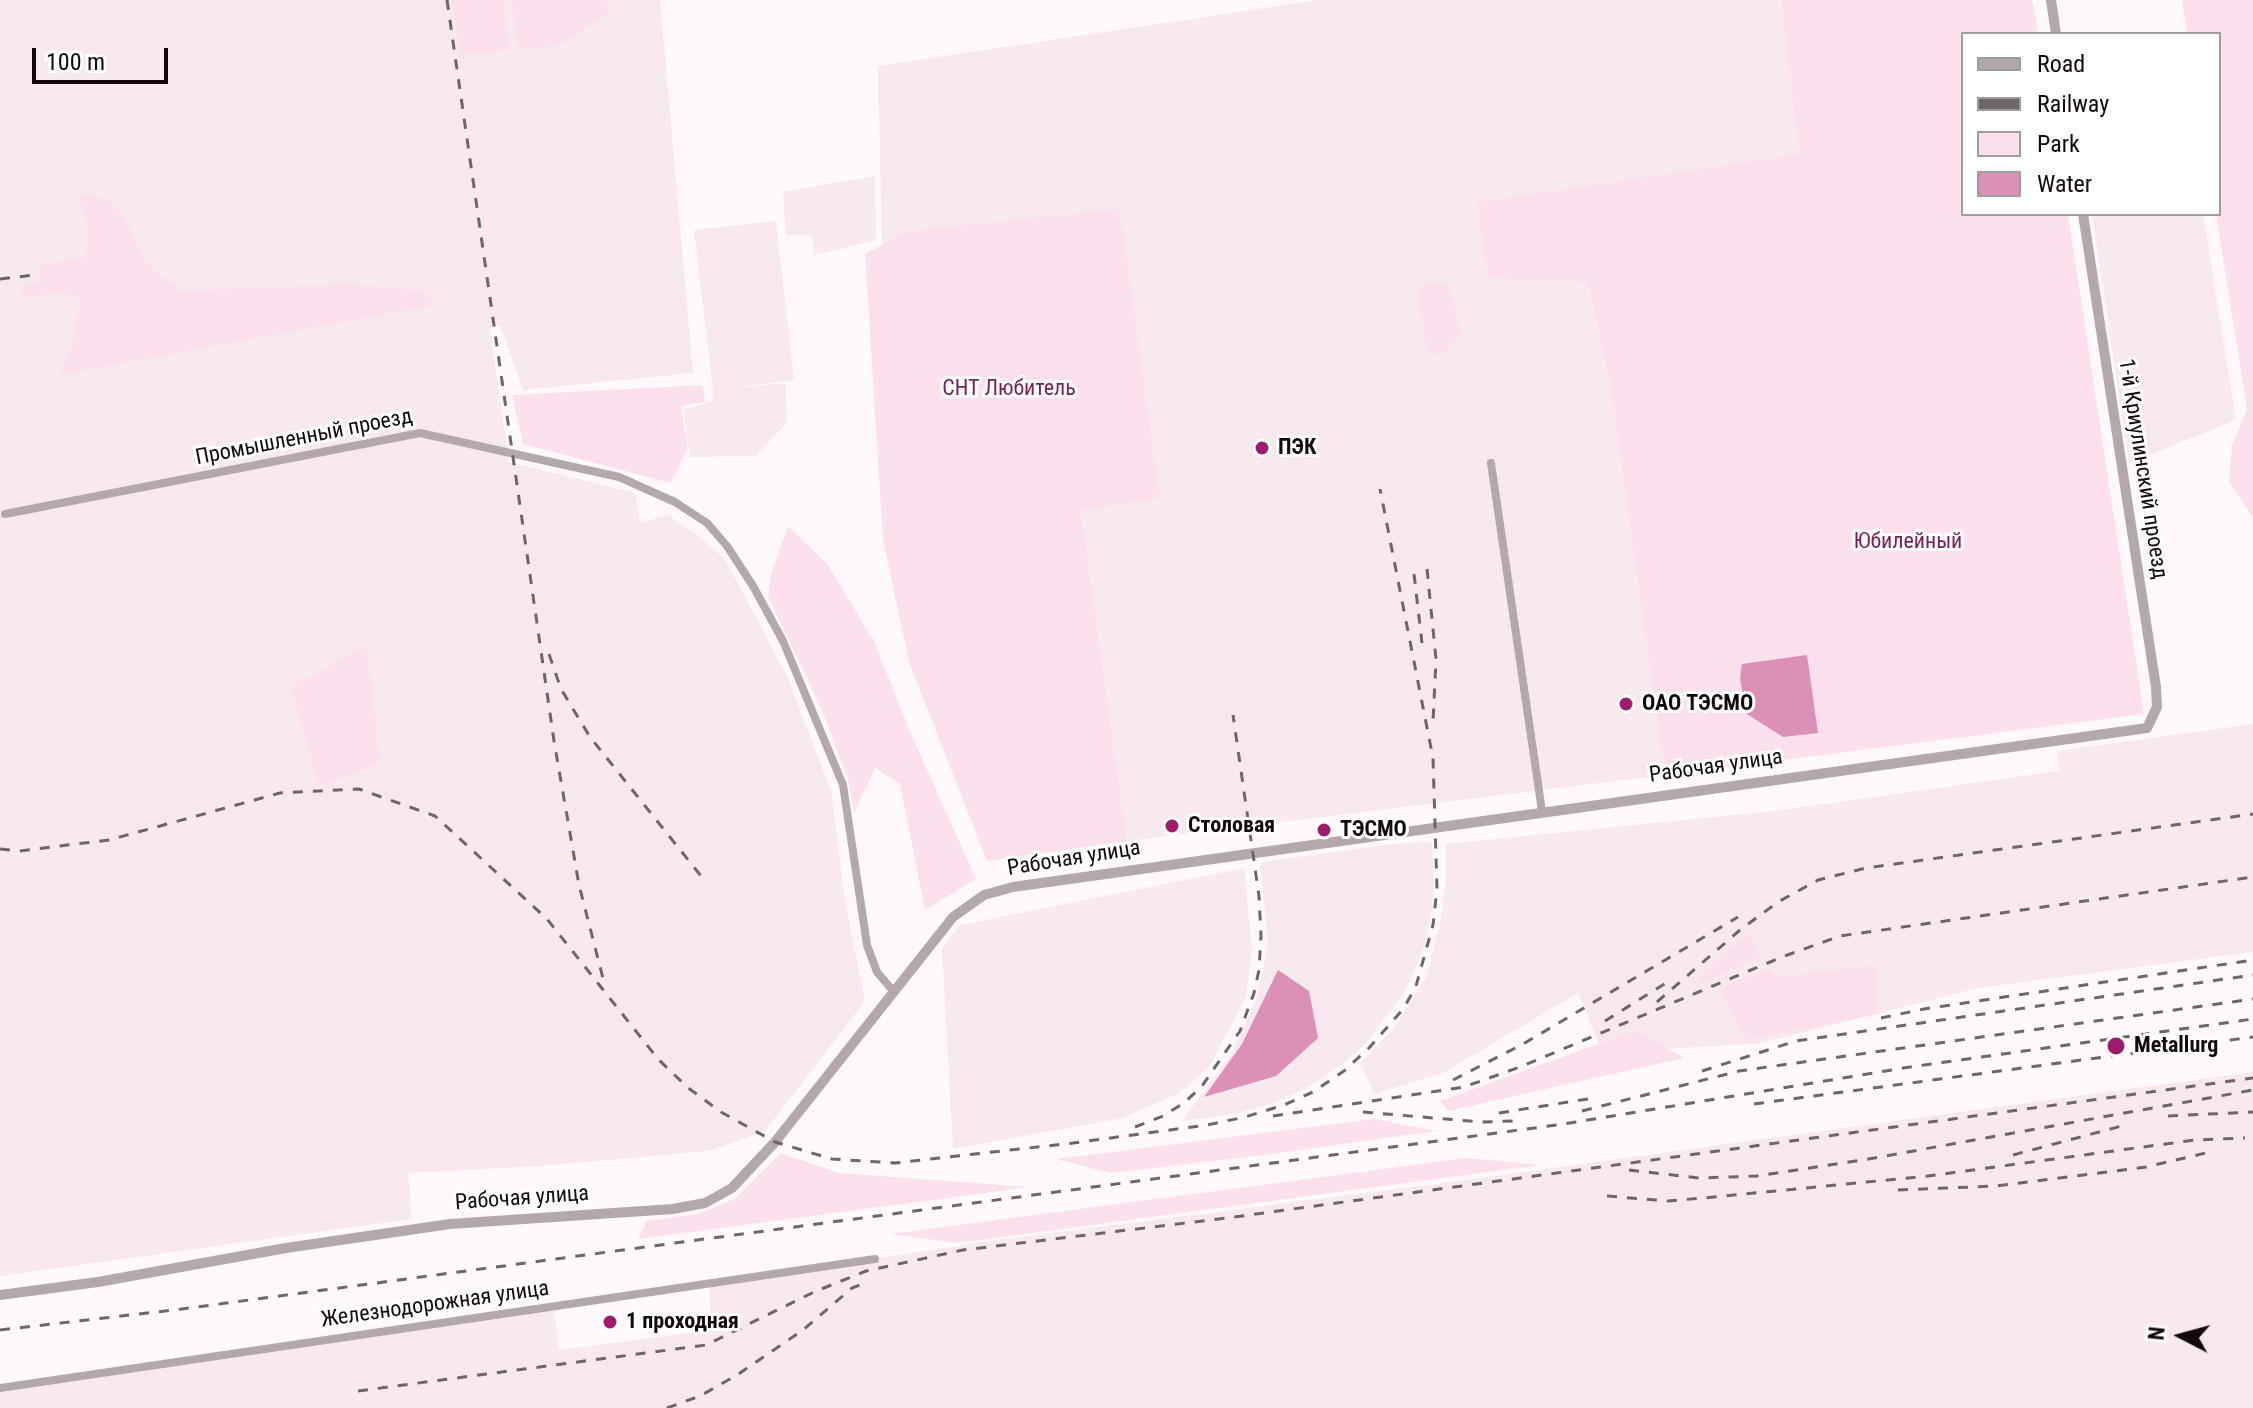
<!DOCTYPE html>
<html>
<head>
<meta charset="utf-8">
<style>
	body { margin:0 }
	#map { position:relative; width:2253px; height:1408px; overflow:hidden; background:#fff9fc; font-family:"Roboto Condensed",sans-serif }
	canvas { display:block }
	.legend { position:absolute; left:1961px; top:32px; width:260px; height:184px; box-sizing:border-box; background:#fff; border:2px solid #a09d9e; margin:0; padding:10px 14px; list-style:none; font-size:24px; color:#12090d }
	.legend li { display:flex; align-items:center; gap:16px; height:40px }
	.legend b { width:40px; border:2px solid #a09d9e }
	.north { position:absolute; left:2141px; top:1296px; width:80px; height:80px; -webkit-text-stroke:6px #fff; paint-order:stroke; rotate:276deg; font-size:22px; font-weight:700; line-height:32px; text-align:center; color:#12090d }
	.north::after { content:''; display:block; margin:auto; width:28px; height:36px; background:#12090d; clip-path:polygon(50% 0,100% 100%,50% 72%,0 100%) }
	.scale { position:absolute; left:32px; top:48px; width:136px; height:36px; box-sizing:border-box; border:4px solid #12090d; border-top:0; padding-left:10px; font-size:24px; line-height:28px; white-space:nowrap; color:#12090d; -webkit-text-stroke:6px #fff; paint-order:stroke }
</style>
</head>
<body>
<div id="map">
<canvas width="2253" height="1408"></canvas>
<ul class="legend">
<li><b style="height:10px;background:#b3a8ad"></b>Road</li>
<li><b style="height:10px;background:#6e676a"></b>Railway</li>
<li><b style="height:22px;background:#fde0ed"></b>Park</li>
<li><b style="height:22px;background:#dd90b5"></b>Water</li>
</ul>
<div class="north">N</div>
<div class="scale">100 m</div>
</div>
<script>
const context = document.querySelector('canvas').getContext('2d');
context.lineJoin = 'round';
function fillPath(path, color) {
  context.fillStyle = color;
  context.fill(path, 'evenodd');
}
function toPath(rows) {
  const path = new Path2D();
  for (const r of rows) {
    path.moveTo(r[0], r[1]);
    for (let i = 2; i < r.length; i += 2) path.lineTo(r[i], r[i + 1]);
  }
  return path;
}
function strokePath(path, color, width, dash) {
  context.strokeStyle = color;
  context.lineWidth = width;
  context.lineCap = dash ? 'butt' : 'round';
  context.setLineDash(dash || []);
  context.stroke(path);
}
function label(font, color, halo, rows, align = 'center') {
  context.font = font + ' "Roboto Condensed",sans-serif';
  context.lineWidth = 6;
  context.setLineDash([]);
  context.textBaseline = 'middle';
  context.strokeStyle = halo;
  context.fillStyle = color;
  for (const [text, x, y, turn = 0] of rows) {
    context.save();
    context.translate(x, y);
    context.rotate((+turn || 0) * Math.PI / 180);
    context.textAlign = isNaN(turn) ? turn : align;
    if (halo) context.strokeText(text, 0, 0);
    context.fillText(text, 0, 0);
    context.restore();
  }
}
const built = toPath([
	[0,0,660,0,693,373,523,390,500,325,490,328,509,462,635,493,640,523,668,515,701,538,725,559,787,676,831,791,845,902,865,1001,765,1131,708,1151,541,1166,408,1173,412,1219,0,1276],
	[1318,0,1781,0,1799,154,1478,202,1488,278,1586,281,1610,384,1665,775,1127,841,1081,509,1160,498,1120,210,908,231,882,245,878,66],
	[875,176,876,240,815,255,812,235,786,235,783,192],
	[2092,214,2203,214,2236,420,2129,463],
	[776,221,794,380,716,390,785,383,787,422,756,456,690,457,683,409,712,402,713,390,694,230],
	[2253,724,2253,952,1978,988,1758,1044,1602,1052,1578,993,1443,1073,1374,1094,1360,1063,1394,1028,1427,976,1441,917,1446,879,1446,844,1774,811,2059,771,2057,751],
	[1432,842,1434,881,1432,910,1425,945,1404,993,1367,1042,1339,1067,1305,1089,1271,1104,1234,1114,1182,1121,1232,1053,1258,994,1268,943,1260,862,1399,843],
	[1244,868,1252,950,1246,996,1208,1069,1179,1093,1123,1118,953,1149,942,949,960,925],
	[2253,1072,2253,1408,0,1408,0,1392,553,1304,559,1350,712,1330,709,1284,997,1240,1428,1185]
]);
const green = toPath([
	[453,0,503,0,510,50,460,54],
	[512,0,606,0,609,13,560,45,529,49,518,46],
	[1781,0,2032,0,2038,34,1963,34,1963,214,2068,214,2144,714,1665,775,1610,384,1587,282,1488,278,1477,202,1799,154],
	[2182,0,2253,0,2253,518,2229,482,2232,446,2247,409,2216,214,2219,214,2219,34,2187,34],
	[78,193,111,200,131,229,144,260,180,291,353,284,424,291,434,305,59,375,73,343,80,298,62,293,23,297,20,286,40,282,41,264,84,258,89,230],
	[1120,209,1160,498,1081,510,1127,841,987,861,909,662,883,539,865,254,908,231],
	[1425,283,1449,284,1461,334,1441,356,1428,353,1417,292],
	[703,385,705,402,681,406,688,449,671,483,523,444,512,395],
	[788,526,828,565,874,641,911,734,976,879,925,910,900,784,875,768,854,813,848,779,821,708,768,596,771,574],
	[367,647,380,763,319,787,291,686],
	[1748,933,1760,957,1702,984,1699,977],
	[1875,965,1878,1014,1747,1040,1720,990,1768,968,1777,977],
	[1637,1030,1684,1058,1448,1111,1440,1101],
	[1374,1119,1436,1131,1264,1155,1110,1173,1057,1159],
	[781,1153,838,1173,1030,1187,638,1239,647,1221,699,1214,736,1198],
	[1467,1158,1540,1165,958,1243,890,1234]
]);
const water = toPath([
	[1807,655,1818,733,1783,737,1747,714,1740,679,1742,664],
	[1278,970,1309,991,1318,1038,1276,1076,1204,1097,1242,1044]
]);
const minor = toPath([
	[1491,463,1542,811],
	[5,514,420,433,619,477,675,502,707,523,727,546,753,586,783,641,843,785,867,945,877,972,894,992],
	[0,1388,875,1259]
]);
const tertiary = toPath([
	[2051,0,2056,34],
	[0,1295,98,1282,286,1248,450,1224,673,1209,705,1203,732,1188,775,1142,953,917,984,895,1013,887,2147,728,2157,707,2156,687,2083,214]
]);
const rail = toPath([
	[447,0,554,741,579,885,605,986],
	[0,279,34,275],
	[1427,569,1436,659,1433,722],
	[1414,574,1422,643],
	[549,654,561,689,590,737,701,876],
	[0,849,19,851,109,840,280,793,359,789,435,816,547,919,658,1059,687,1087,721,1112,775,1142,832,1159,895,1163,1073,1143,1207,1125,1245,1117,1284,1105,1313,1092,1344,1071,1369,1048,1404,1008,1416,986,1433,925,1437,889,1433,758,1380,489],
	[1657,1002,1740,930,1778,902,1818,880,1866,868,2253,814],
	[1881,1018,1924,1009,2253,960],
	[1605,1021,1666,983],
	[1702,1071,1796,1041,2253,975],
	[1453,1080,1523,1044,1738,917],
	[1754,1104,2253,1037],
	[1582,1111,1739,1071,2253,999],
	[1363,1112,1481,1122,1515,1121],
	[1499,1113,1594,1098],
	[1273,1116,1464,1087,1520,1067,1782,957,1840,936,2253,877],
	[2168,1116,2253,1112],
	[1135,1127,1163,1116,1184,1103,1202,1086,1240,1031,1254,993,1259,970,1261,936,1259,896,1233,715],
	[2013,1155,2129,1124],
	[1629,1170,1699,1178,1757,1176,1863,1160,2253,1090],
	[1898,1190,1996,1186,2146,1167,2210,1152],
	[1607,1196,1668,1201,1714,1197,1928,1176,2195,1140,2245,1138],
	[0,1330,182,1309,1564,1124,1910,1067,2253,1019],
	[358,1391,706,1345,814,1292,866,1271,963,1250,1227,1218,2253,1078],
	[667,1408,700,1396,737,1375,803,1330,852,1288,868,1282]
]);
const markers = [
	[1262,448,8,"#9f1b6c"],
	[1626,704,8,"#9f1b6c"],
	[1172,826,8,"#9f1b6c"],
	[1324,830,8,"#9f1b6c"],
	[2116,1046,10,"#9f1b6c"],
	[610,1322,8,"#9f1b6c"]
];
const parkNames = [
	["СНТ Любитель",1009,389],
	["Юбилейный",1908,542]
];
const streetNames = [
	["Промышленный проезд",304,438,-11],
	["1-й Криулинский проезд",2142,469,81],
	["Рабочая улица",1716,767,-8],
	["Рабочая улица",1074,859,-9],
	["Рабочая улица",522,1199,-4],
	["Железнодорожная улица",435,1305,-8]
];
const poiNames = [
	["ПЭК",1278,448],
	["ОАО ТЭСМО",1642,704],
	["Столовая",1188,826],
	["ТЭСМО",1340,830],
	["Metallurg",2134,1046],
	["1 проходная",626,1322]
];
fillPath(built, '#f7e9ef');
fillPath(green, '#fde0ed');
fillPath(water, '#dd90b5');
strokePath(minor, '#b3a8ad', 8);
strokePath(tertiary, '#b3a8ad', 10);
strokePath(rail, '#6e676a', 3, [10, 10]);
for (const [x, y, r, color] of markers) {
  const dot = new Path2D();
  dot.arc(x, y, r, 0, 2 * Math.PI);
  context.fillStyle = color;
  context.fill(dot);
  strokePath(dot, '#fff', 3);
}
label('22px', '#792054', '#fff', parkNames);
label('22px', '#12090d', '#fff', streetNames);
label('bold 22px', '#12090d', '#fff', poiNames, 'left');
</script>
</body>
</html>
